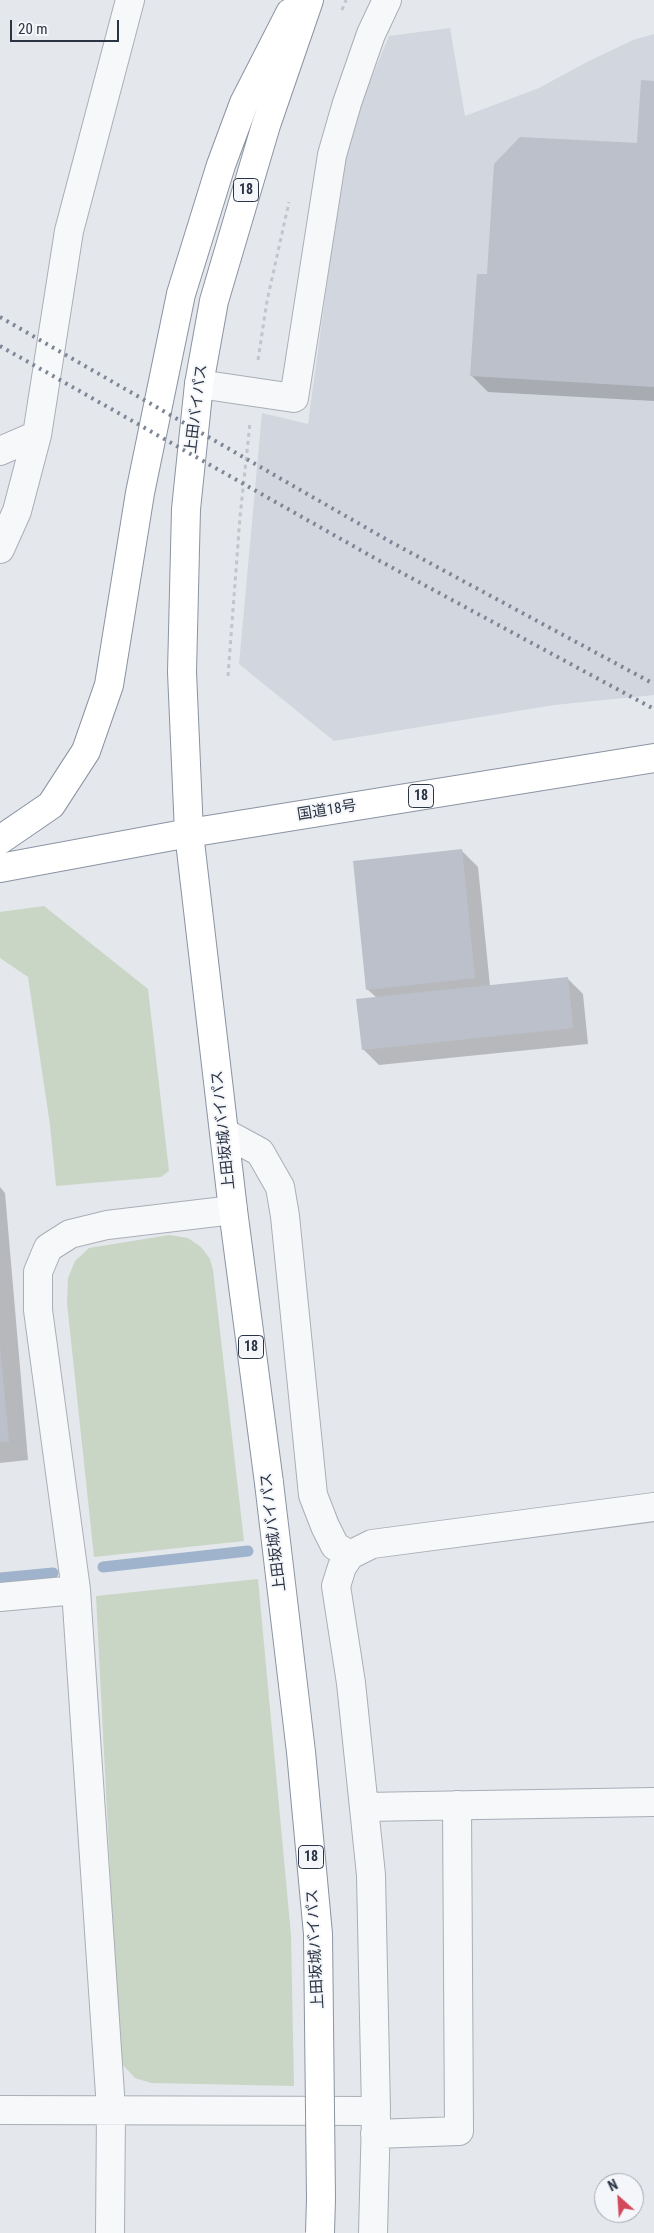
<!DOCTYPE html>
<html>
<head>
<meta charset="utf-8">
<style>
	body { margin:0 }
	#map { position:relative; width:654px; height:2233px; overflow:hidden; background:#e4e7ec; font-family:"Roboto Condensed",sans-serif }
	canvas { display:block }
	.north { position:absolute; left:594px; top:2173px; width:50px; height:50px; box-sizing:border-box; background:#f4f6f9; border:1px solid #a4a8b1; border-radius:50%; rotate:334deg; font-size:14px; font-weight:700; line-height:20px; text-align:center; color:#2b3445 }
	.north::after { content:''; display:block; margin:auto; width:18px; height:22px; background:#d1495b; clip-path:polygon(50% 0,100% 100%,50% 72%,0 100%) }
	.scale { position:absolute; left:10px; top:20px; width:109px; height:22px; box-sizing:border-box; border:2px solid #2b3445; border-top:0; padding-left:6px; font-size:15px; line-height:18px; white-space:nowrap; color:#2b3445; -webkit-text-stroke:4px #f4f6f9; paint-order:stroke }
</style>
</head>
<body>
<div id="map">
<canvas width="654" height="2233"></canvas>
<div class="north">N</div>
<div class="scale">20 m</div>
</div>
<script>
const context = document.querySelector('canvas').getContext('2d');
context.lineJoin = 'round';
function fillPath(path, color) {
  context.fillStyle = color;
  context.fill(path, 'evenodd');
}
function toPath(rows) {
  const path = new Path2D();
  for (const r of rows) {
    path.moveTo(r[0], r[1]);
    for (let i = 2; i < r.length; i += 2) path.lineTo(r[i], r[i + 1]);
  }
  return path;
}
function strokePath(path, color, width, dash) {
  context.strokeStyle = color;
  context.lineWidth = width;
  context.lineCap = dash ? 'butt' : 'round';
  context.setLineDash(dash || []);
  context.stroke(path);
}
function label(font, color, halo, rows, align = 'center') {
  context.font = font + ' "Roboto Condensed","Noto Sans JP",sans-serif';
  context.lineWidth = 4;
  context.setLineDash([]);
  context.textBaseline = 'middle';
  context.strokeStyle = halo;
  context.fillStyle = color;
  for (const [text, x, y, turn = 0] of rows) {
    context.save();
    context.translate(x, y);
    context.rotate((+turn || 0) * Math.PI / 180);
    context.textAlign = isNaN(turn) ? turn : align;
    if (halo) context.strokeText(text, 0, 0);
    context.fillText(text, 0, 0);
    context.restore();
  }
}
const built = toPath([
	[450,28,465,116,539,88,587,62,633,40,654,34,654,695,554,705,334,741,239,664,262,413,308,424,344,158,357,113,389,36]
]);
const green = toPath([
	[44,906,148,989,169,1171,161,1177,56,1186,50,1125,28,977,0,958,0,912],
	[169,1235,188,1238,201,1247,210,1259,213,1270,244,1541,94,1557,67,1303,68,1278,75,1261,89,1248],
	[258,1579,291,1935,294,2086,151,2083,135,2078,123,2065,119,2047,96,1596]
]);
const shadow = toPath([
	[654,82,654,401,488,392,472,376,488,275,638,144],
	[462,851,478,867,490,986,567,978,583,994,588,1044,379,1065,363,1049,377,998,367,989],
	[0,1187,5,1193,28,1460,0,1463]
]);
const stream = toPath([
	[103,1567,248,1551],
	[0,1578,53,1573]
]);
const building = toPath([
	[641,80,654,81,654,387,470,376,477,274,487,274,494,164,520,137,637,143],
	[462,849,475,978,366,990,353,861],
	[568,977,573,1028,362,1050,356,999],
	[0,1347,9,1442,0,1442]
]);
const path = toPath([
	[342,10,346,0],
	[258,360,267,301,289,202],
	[228,676,240,517,250,423]
]);
const minor = toPath([
	[199,384,294,398,332,155,347,103,371,34,387,0],
	[0,451,37,435],
	[0,549,17,511,37,435,69,231,130,0],
	[225,1133,260,1152,280,1187,285,1216,313,1495,325,1526,335,1546,350,1555],
	[0,1597,76,1590],
	[364,1807,654,1802],
	[0,2110,376,2111,371,1875,351,1683,336,1586,342,1567,350,1555,372,1544,654,1507],
	[375,2134,459,2131,457,1805],
	[110,2233,111,2109,76,1590,38,1310,38,1272,48,1248,70,1234,107,1225,233,1210],
	[373,2233,376,2117]
]);
const highway = toPath([
	[0,840,51,805,86,751,109,685,140,493,181,294,221,165,244,103,290,13],
	[0,868,189,833,654,758],
	[269,1483,233,1210,189,833,182,672,186,509,199,384,214,301,266,125,309,0]
]);
const rail = toPath([
	[0,317,389,541,654,684],
	[0,346,378,560,654,709]
]);
const highwayBridge = toPath([
	[269,1483,301,1752,318,1934,321,2199,320,2233]
]);
const shields = [
	[246,190,25],
	[421,796,25],
	[251,1347,25],
	[311,1857,25]
];
const shieldNames = [
	["18",246,190],
	["18",421,796],
	["18",251,1347],
	["18",311,1857]
];
const streetNames = [
	["上田バイパス",197,409,-83],
	["国道18号",327,811,-9],
	["上田坂城バイパス",224,1130,-96],
	["上田坂城バイパス",274,1532,-97],
	["上田坂城バイパス",316,1949,-93]
];
fillPath(built, '#d2d6de');
fillPath(green, '#c9d6c5');
fillPath(shadow, '#0003');
strokePath(stream, '#9fb4cc', 11);
fillPath(building, '#bbc0ca');
strokePath(minor, '#a9aeb7', 30);
strokePath(highway, '#8b94a3', 30);
strokePath(path, '#c2c5cb', 3, [4, 4]);
strokePath(minor, '#f7f8fa', 28);
strokePath(highway, '#fff', 28);
strokePath(rail, '#7d8696', 4, [2.5, 5]);
strokePath(highwayBridge, '#8b94a3', 30, []);
strokePath(highwayBridge, '#fff', 28);
for (const [x, y, w] of shields) {
  const box = new Path2D();
  box.roundRect(x - w / 2, y - 11.5, w, 23, 4);
  context.fillStyle = '#f4f6f9';
  context.fill(box);
  strokePath(box, '#2b3445', 1);
}
label('bold 14px', '#2b3445', null, shieldNames);
label('15px', '#2b3445', '#f4f6f9', streetNames);
</script>
</body>
</html>
